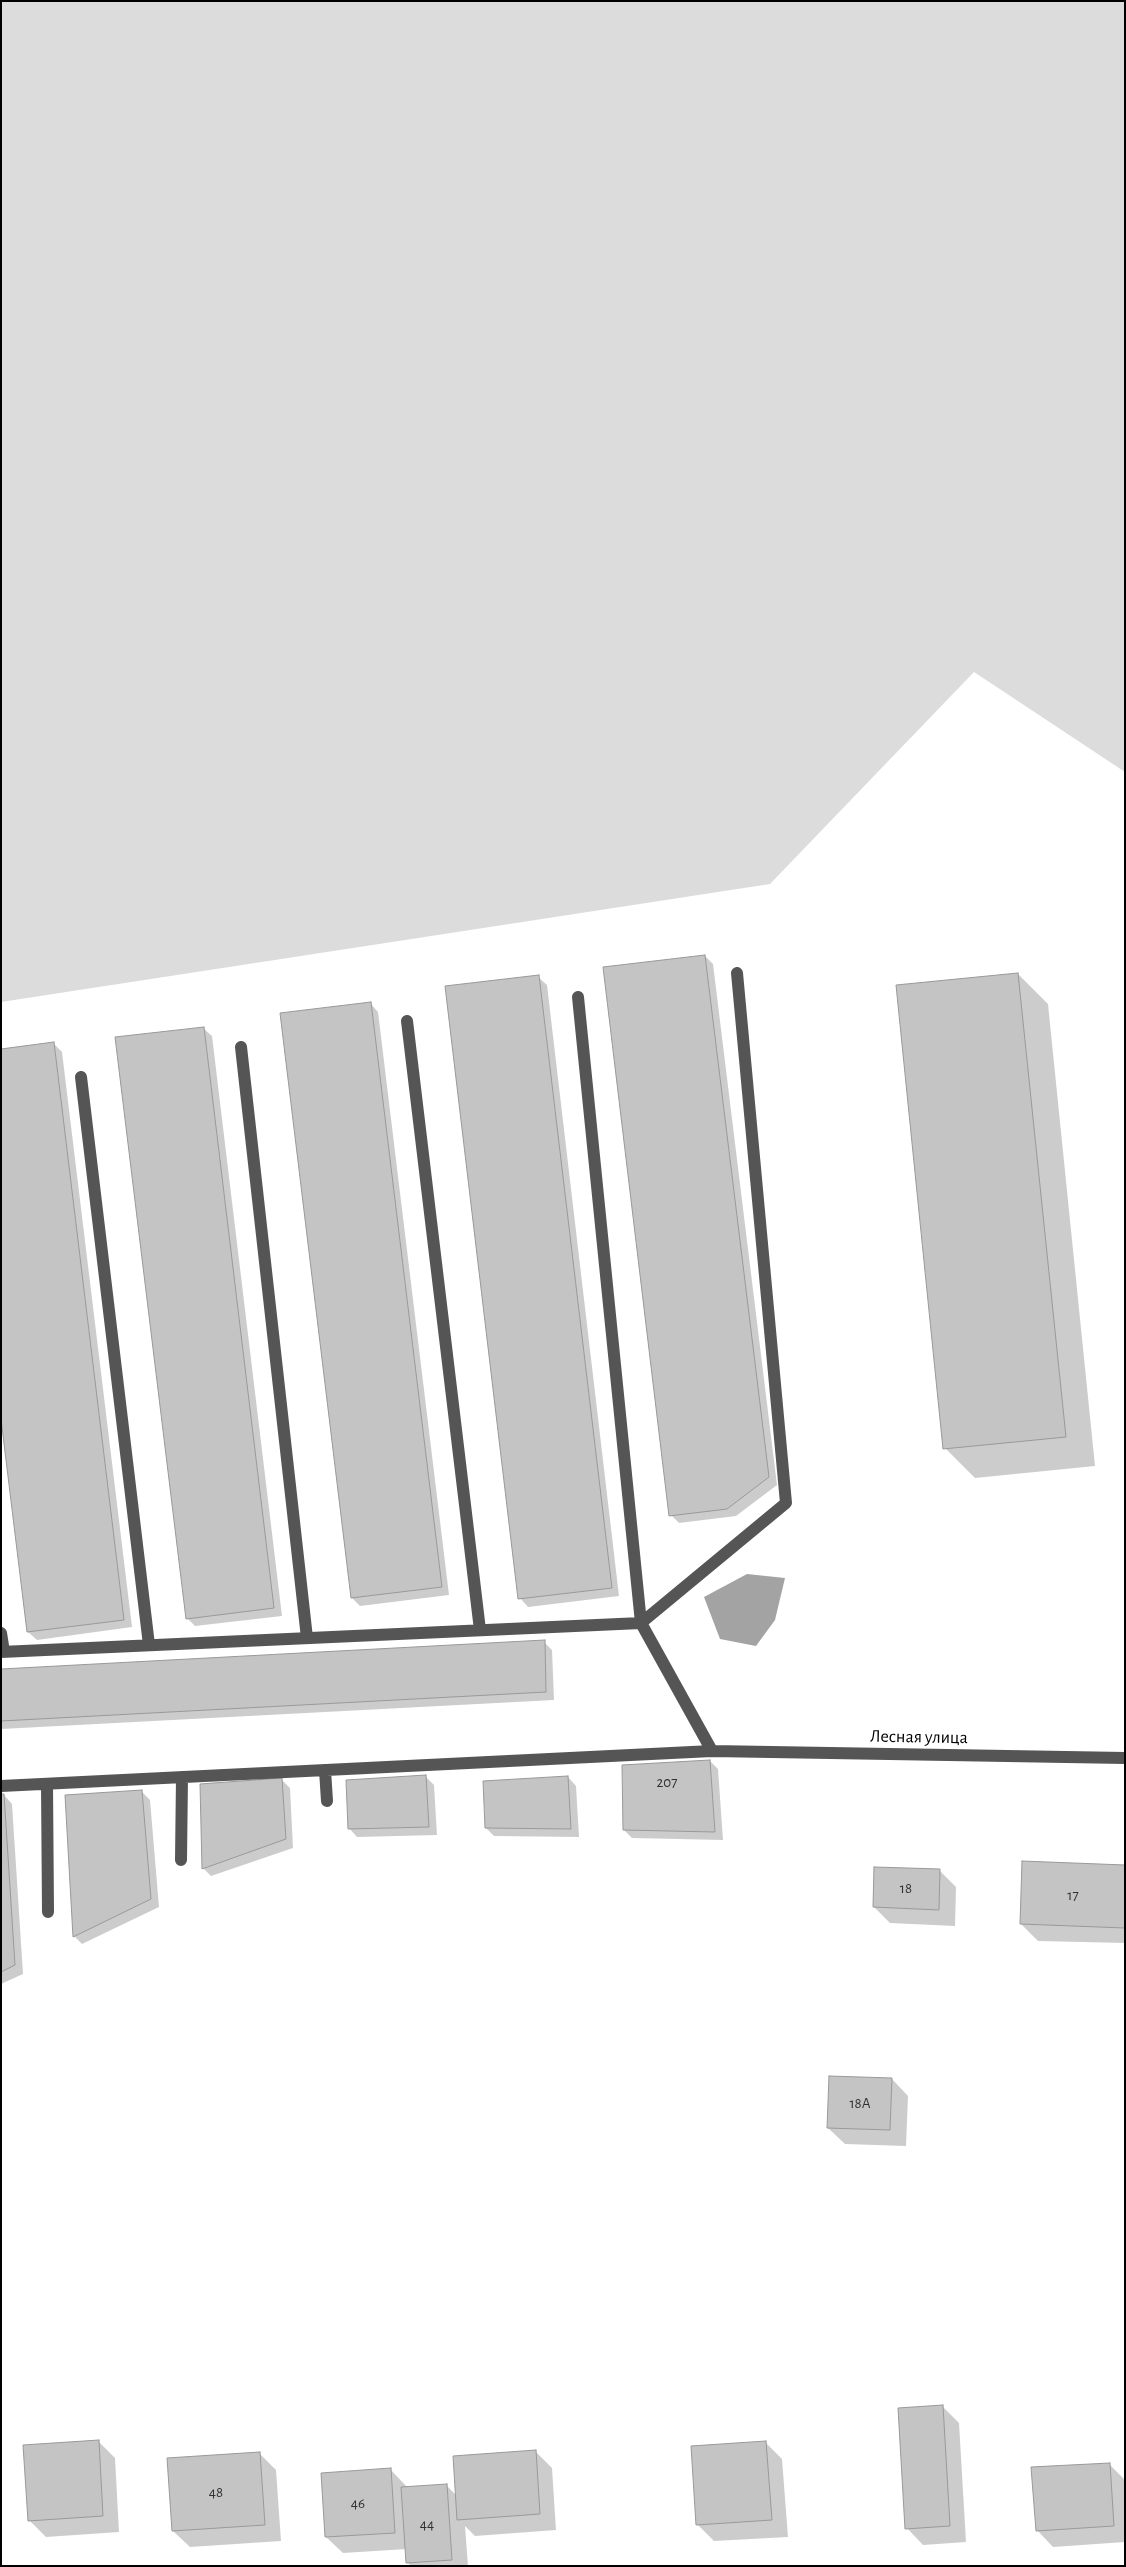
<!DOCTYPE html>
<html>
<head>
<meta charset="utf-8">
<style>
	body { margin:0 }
	#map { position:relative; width:1126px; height:2567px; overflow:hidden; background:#fff; font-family:"Alegreya Sans",sans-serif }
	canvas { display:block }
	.frame { position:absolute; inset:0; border:2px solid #000; pointer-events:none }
</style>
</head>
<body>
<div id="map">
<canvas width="1126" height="2567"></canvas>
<div class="frame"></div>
</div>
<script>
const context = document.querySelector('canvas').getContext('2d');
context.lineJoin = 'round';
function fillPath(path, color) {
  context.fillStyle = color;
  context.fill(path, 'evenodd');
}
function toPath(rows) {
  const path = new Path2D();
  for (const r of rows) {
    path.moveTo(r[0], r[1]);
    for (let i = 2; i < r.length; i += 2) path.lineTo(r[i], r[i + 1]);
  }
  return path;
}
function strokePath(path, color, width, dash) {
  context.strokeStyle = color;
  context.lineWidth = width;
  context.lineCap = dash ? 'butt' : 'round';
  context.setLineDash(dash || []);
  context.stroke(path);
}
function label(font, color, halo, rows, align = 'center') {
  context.font = font + ' "Alegreya Sans",sans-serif';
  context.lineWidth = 4.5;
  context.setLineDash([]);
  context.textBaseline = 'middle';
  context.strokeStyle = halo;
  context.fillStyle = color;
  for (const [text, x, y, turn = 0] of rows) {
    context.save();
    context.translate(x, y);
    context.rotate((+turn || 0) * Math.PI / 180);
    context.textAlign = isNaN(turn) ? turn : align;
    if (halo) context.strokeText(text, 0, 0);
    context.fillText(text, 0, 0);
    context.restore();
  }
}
const green = toPath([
	[1,1,1125,1,1125,772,974,672,770,884,1,1002]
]);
const water = toPath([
	[747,1574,785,1578,775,1620,756,1646,720,1639,704,1597]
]);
const shadow = toPath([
	[705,956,713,964,777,1485,736,1516,679,1523,671,1515],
	[1018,974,1048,1004,1095,1466,975,1478,945,1448],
	[538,977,547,985,619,1596,528,1607,520,1598],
	[370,1003,378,1012,449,1595,360,1606,352,1598],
	[203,1028,212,1036,282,1616,195,1626,187,1618],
	[54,1044,62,1052,132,1627,37,1640,28,1632],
	[544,1642,552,1650,554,1700,1,1729,1,1670],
	[710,1761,718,1769,723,1840,632,1838,624,1830],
	[425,1776,434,1785,437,1835,357,1837,349,1828],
	[568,1777,576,1786,579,1837,494,1836,486,1828],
	[281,1779,290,1788,293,1848,211,1876,203,1868],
	[142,1792,150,1800,159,1907,82,1944,74,1936],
	[4,1795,12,1804,23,1974,1,1984,1,1796],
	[1125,1866,1125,1943,1038,1941,1021,1924],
	[939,1870,956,1887,955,1926,890,1923,874,1907],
	[892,2079,908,2096,906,2146,845,2144,828,2128],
	[942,2406,959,2423,966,2542,923,2545,907,2528],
	[98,2441,115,2458,119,2532,46,2537,29,2520],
	[766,2443,782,2459,788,2537,714,2541,698,2525],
	[535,2451,552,2468,556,2530,475,2536,465,2526,468,2566,411,2566,408,2563,407,2549,343,2553,326,2537,391,2470,408,2488,447,2486,457,2496],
	[260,2454,276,2470,281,2541,190,2547,173,2531],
	[1109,2464,1125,2480,1125,2542,1053,2547,1037,2530]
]);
const building = toPath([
	[705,955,769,1477,727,1509,669,1516,603,967,705,955],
	[1018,973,1066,1437,943,1449,896,985,1018,973],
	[539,975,612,1588,518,1599,445,986,539,975],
	[371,1002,442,1587,351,1598,280,1013,371,1002],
	[204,1027,274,1608,186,1619,115,1037,204,1027],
	[54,1042,124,1620,27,1632,1,1419,1,1049,54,1042],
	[545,1640,546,1692,1,1721,1,1669,545,1640],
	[710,1760,715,1832,623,1830,622,1765,710,1760],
	[426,1775,429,1827,348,1829,346,1780,426,1775],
	[568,1776,571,1829,485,1828,483,1781,568,1776],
	[282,1778,286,1839,202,1869,200,1784,282,1778],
	[142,1790,151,1899,73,1937,65,1795,142,1790],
	[1,1794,4,1794,15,1965,1,1972,1,1794],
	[1022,1861,1125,1865,1125,1928,1020,1924,1022,1861],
	[874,1867,940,1869,939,1910,873,1907,874,1867],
	[829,2076,892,2078,890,2130,827,2128,829,2076],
	[943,2405,950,2526,905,2529,898,2408,943,2405],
	[99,2440,103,2516,28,2521,23,2445,99,2440],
	[766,2441,772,2520,696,2525,691,2446,766,2441],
	[536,2450,540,2514,457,2520,453,2456,536,2450],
	[260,2452,265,2525,172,2531,167,2458,260,2452],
	[1110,2463,1114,2526,1036,2531,1031,2467,1110,2463],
	[391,2468,395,2533,325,2537,321,2473,391,2468],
	[447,2484,452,2560,406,2563,401,2487,447,2484]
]);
const minor = toPath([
	[578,997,641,1623,786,1503,737,973],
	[407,1021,480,1630],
	[241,1047,307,1638],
	[81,1077,149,1645],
	[1,1633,4,1652],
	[1,1652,641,1623,712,1751],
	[325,1770,327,1801],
	[47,1784,48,1912],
	[1,1786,712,1751,1125,1758],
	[181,1860,182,1777]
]);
const numberNames = [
	["207",667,1782],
	["18",906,1888],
	["17",1073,1895],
	["18А",860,2103],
	["48",216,2492],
	["46",358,2503],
	["44",427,2524]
];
const streetNames = [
	["Лесная улица",919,1737,1]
];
fillPath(green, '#dcdcdc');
fillPath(water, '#a3a3a3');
fillPath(shadow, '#0003');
fillPath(building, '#c4c4c4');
strokePath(building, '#999', 1);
strokePath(minor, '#555', 12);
label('15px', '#313131', null, numberNames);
label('18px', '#000', '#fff', streetNames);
</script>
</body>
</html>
